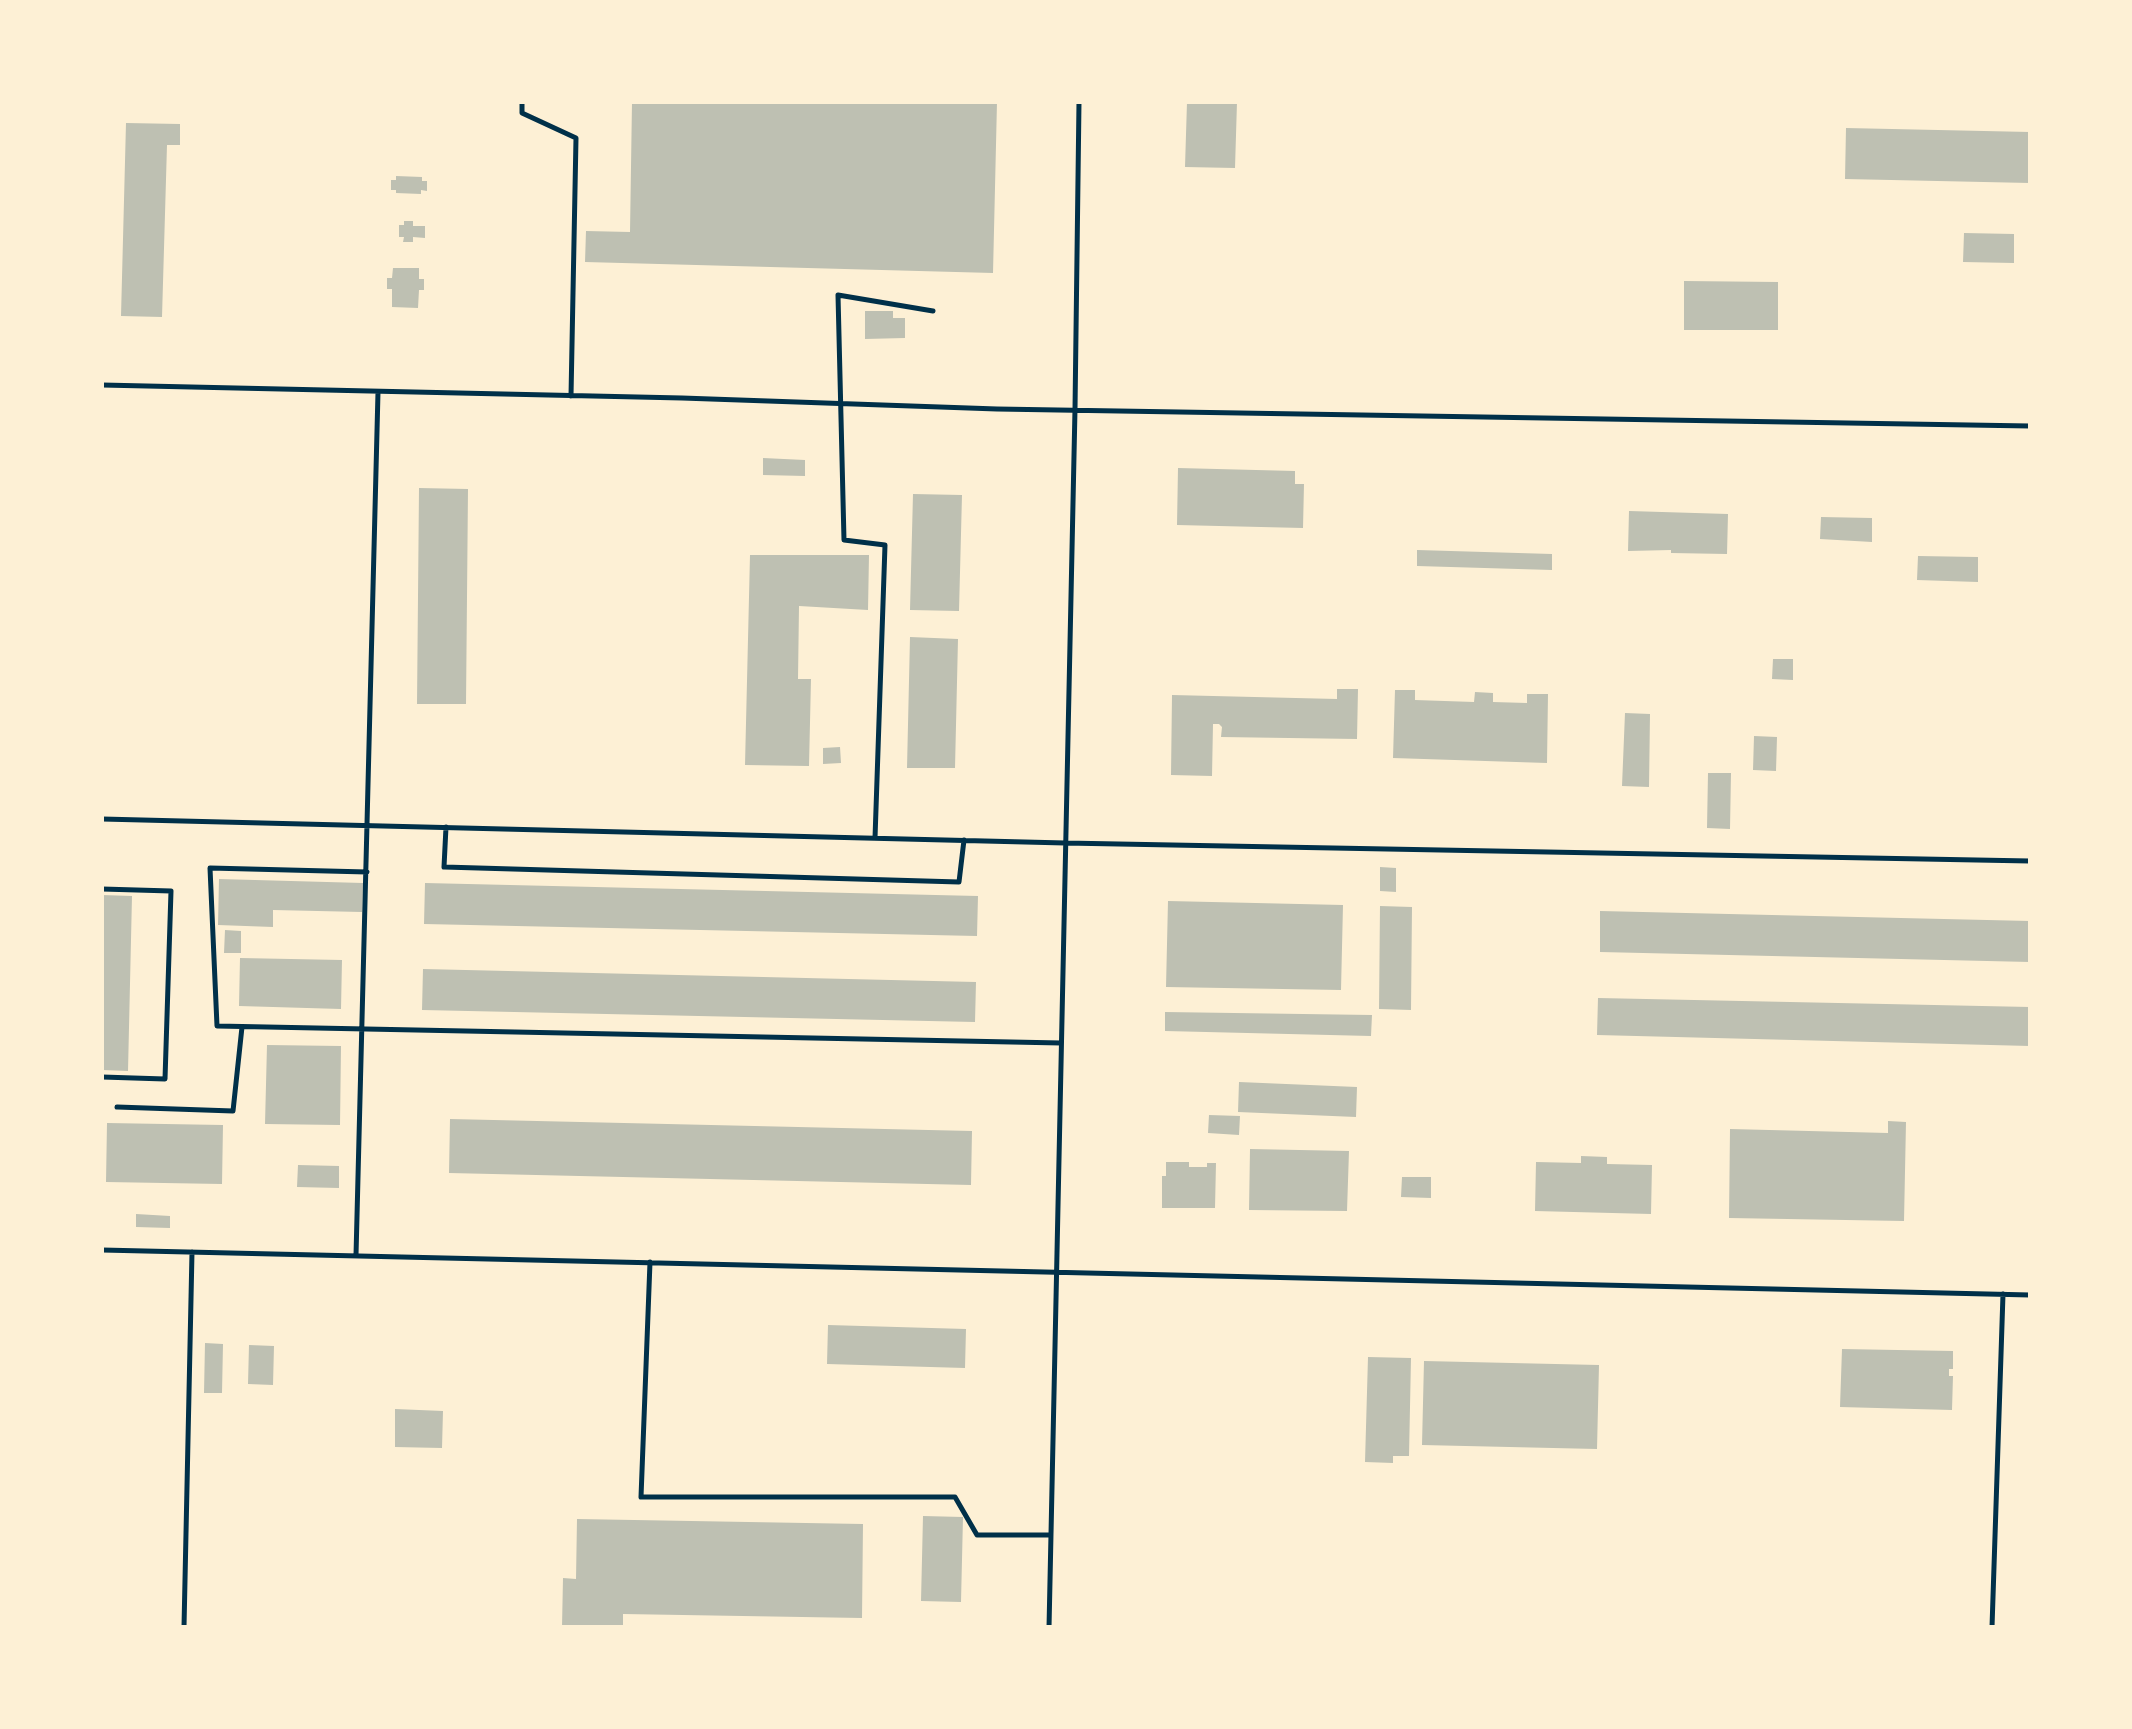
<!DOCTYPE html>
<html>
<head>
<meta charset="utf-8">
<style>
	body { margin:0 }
	#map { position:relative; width:2132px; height:1729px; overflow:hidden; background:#fdf0d5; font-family:"Asap Condensed",sans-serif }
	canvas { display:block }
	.frame { position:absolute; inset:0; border:104px solid #fdf0d5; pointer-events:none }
</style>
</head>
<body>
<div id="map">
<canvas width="2132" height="1729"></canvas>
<div class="frame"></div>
</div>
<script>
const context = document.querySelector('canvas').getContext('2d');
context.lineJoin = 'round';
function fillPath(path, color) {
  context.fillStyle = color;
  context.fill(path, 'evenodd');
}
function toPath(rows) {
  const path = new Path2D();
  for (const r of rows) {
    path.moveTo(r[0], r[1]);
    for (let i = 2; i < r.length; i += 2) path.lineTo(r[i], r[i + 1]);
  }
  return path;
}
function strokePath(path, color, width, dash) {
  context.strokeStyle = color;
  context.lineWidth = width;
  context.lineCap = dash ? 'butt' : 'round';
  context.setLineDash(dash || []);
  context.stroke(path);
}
const building = toPath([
	[632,102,997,102,993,273,585,262,586,231,630,232],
	[1187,102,1237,102,1235,168,1185,167],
	[126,123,180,124,180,145,167,145,162,317,121,316],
	[1846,128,2030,132,2030,183,1845,179],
	[396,176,422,177,422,181,427,181,427,191,421,190,421,194,396,193,396,190,391,190,391,180,396,180],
	[404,221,413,221,413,226,425,226,425,238,413,237,413,242,403,242,404,237,399,237,399,225,404,225],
	[1964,233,2014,234,2014,263,1963,262],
	[393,268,419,268,419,279,424,279,424,290,419,290,418,308,392,307,392,289,387,289,387,278,392,278],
	[1684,281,1778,282,1778,330,1684,330],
	[865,311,893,311,893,318,905,318,905,338,865,339],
	[763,458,805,460,805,476,763,475],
	[1178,468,1295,471,1295,484,1304,484,1303,528,1177,525],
	[419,488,468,489,466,704,417,704],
	[913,494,962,495,959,611,910,610],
	[1629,511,1728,514,1727,554,1671,553,1671,550,1628,551],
	[1821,517,1872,518,1872,542,1820,539],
	[1417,550,1552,554,1552,570,1417,566],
	[750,555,869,555,868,610,799,606,798,679,811,679,809,766,745,765],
	[1918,556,1978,557,1978,582,1917,580],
	[910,637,958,639,955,768,907,768],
	[1773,659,1793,659,1793,680,1772,679],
	[1337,689,1358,689,1357,739,1221,737,1222,727,1219,724,1213,724,1212,776,1171,775,1172,695,1337,699],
	[1395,690,1415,690,1415,700,1474,702,1475,692,1493,693,1493,702,1527,703,1527,694,1548,694,1547,763,1393,758],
	[1625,713,1650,714,1649,787,1622,786],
	[1754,736,1777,737,1776,771,1753,770],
	[840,747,841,763,823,764,823,748],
	[1708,773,1731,773,1730,829,1707,828],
	[1380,867,1396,868,1396,892,1380,891],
	[219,879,363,883,362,912,273,910,273,927,218,925],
	[425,883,978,896,977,936,424,924],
	[102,895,132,896,128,1071,102,1070],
	[1168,901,1343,905,1341,990,1166,987],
	[1380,906,1412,907,1411,1010,1379,1009],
	[1600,911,2030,921,2030,962,1600,952],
	[225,930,241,931,241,953,224,953],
	[240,958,342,960,341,1009,239,1006],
	[423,969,976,982,975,1022,422,1010],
	[1598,998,2030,1007,2030,1046,1597,1035],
	[1165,1012,1372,1015,1371,1036,1165,1031],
	[267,1045,341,1046,340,1125,265,1124],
	[1239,1082,1357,1087,1356,1117,1238,1112],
	[1209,1115,1240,1116,1239,1135,1208,1133],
	[450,1119,972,1131,971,1185,449,1173],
	[1888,1121,1906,1122,1904,1221,1729,1218,1730,1129,1888,1133],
	[107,1123,223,1125,222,1184,106,1182],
	[1250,1149,1349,1151,1347,1211,1249,1210],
	[1581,1156,1607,1157,1607,1164,1652,1165,1651,1214,1535,1211,1536,1162,1581,1163],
	[1166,1162,1189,1162,1189,1167,1207,1167,1207,1163,1216,1163,1215,1208,1162,1208,1162,1176,1166,1176],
	[298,1165,339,1166,339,1188,297,1187],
	[1402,1177,1431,1177,1431,1198,1401,1197],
	[136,1214,170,1216,170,1228,136,1227],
	[828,1325,966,1329,965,1368,827,1364],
	[205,1343,223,1344,222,1393,204,1393],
	[249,1345,274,1346,273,1385,248,1384],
	[1842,1349,1953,1351,1953,1369,1949,1369,1949,1376,1953,1376,1952,1410,1840,1407],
	[1368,1357,1411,1358,1409,1456,1393,1456,1393,1463,1365,1462],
	[1424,1361,1599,1365,1597,1449,1422,1445],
	[395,1409,443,1411,442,1448,395,1447],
	[923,1516,963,1517,961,1602,921,1601],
	[577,1519,863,1524,862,1618,623,1614,623,1627,562,1627,563,1578,576,1579]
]);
const service = toPath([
	[522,102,522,113,576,138,571,396],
	[102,385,682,398,997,409,2030,426],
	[102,819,1065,843,2030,861],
	[446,827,444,867,959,882,964,840],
	[875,838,885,545,844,540,838,295,933,311],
	[367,872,210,868,217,1026,1061,1043],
	[102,889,171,891,165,1079,102,1077],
	[117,1107,233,1111,242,1027],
	[102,1250,2030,1295],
	[356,1255,378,392],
	[650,1262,641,1497,955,1497,977,1535,1051,1535],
	[184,1627,192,1252],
	[1049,1627,1075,409,1079,102],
	[1992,1627,2003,1294]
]);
fillPath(building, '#bec0b2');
strokePath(service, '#003049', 5);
</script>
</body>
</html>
